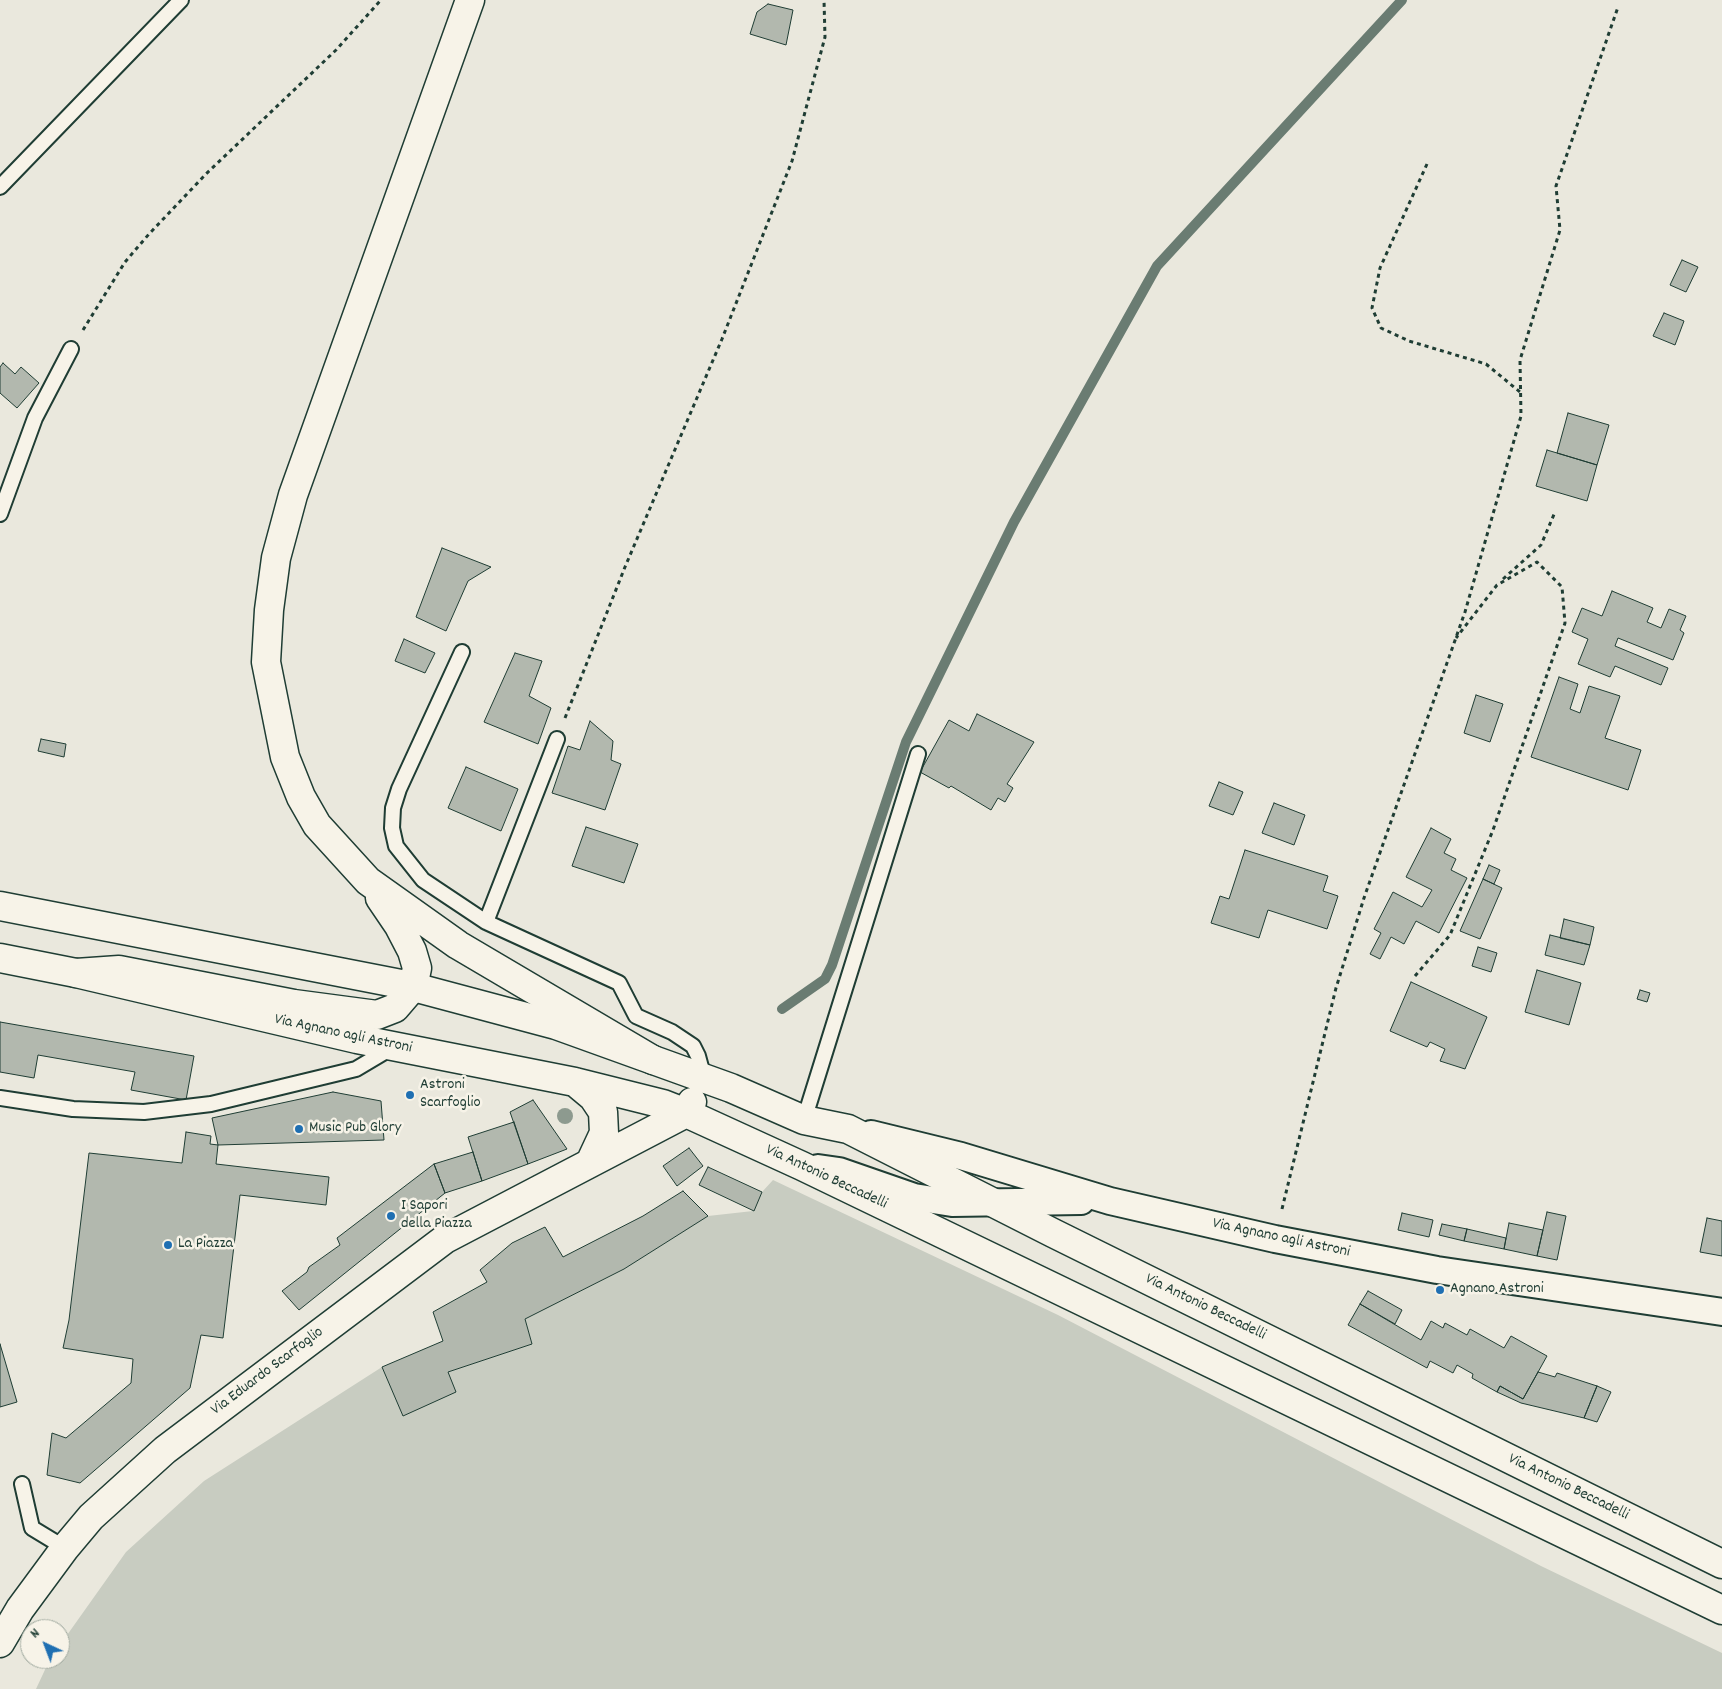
<!DOCTYPE html>
<html>
<head>
<meta charset="utf-8">
<style>
	body { margin:0 }
	#map { position:relative; width:1722px; height:1689px; overflow:hidden; background:#eae8dd; font-family:Dekko,sans-serif }
	canvas { display:block }
	.north { position:absolute; left:20px; top:1619px; width:50px; height:50px; box-sizing:border-box; background:#f7f3e8; border:1px solid #a1aaa0; border-radius:50%; rotate:317deg; font-size:14px; font-weight:700; line-height:20px; text-align:center; color:#1f3d34 }
	.north::after { content:''; display:block; margin:auto; width:18px; height:22px; background:#1f6fb2; clip-path:polygon(50% 0,100% 100%,50% 72%,0 100%) }
</style>
</head>
<body>
<div id="map">
<canvas width="1722" height="1689"></canvas>
<div class="north">N</div>
</div>
<script>
const context = document.querySelector('canvas').getContext('2d');
context.lineJoin = 'round';
function fillPath(path, color) {
  context.fillStyle = color;
  context.fill(path, 'evenodd');
}
function toPath(rows) {
  const path = new Path2D();
  for (const r of rows) {
    path.moveTo(r[0], r[1]);
    for (let i = 2; i < r.length; i += 2) path.lineTo(r[i], r[i + 1]);
  }
  return path;
}
function strokePath(path, color, width, dash) {
  context.strokeStyle = color;
  context.lineWidth = width;
  context.lineCap = dash ? 'butt' : 'round';
  context.setLineDash(dash || []);
  context.stroke(path);
}
function label(font, color, halo, rows, align = 'center') {
  context.font = font + ' Dekko,sans-serif';
  context.lineWidth = 5;
  context.setLineDash([]);
  context.textBaseline = 'middle';
  context.strokeStyle = halo;
  context.fillStyle = color;
  for (const [text, x, y, turn = 0] of rows) {
    context.save();
    context.translate(x, y);
    context.rotate((+turn || 0) * Math.PI / 180);
    context.textAlign = isNaN(turn) ? turn : align;
    if (halo) context.strokeText(text, 0, 0);
    context.fillText(text, 0, 0);
    context.restore();
  }
}
const green = toPath([
	[773,1180,1058,1315,1541,1566,1722,1653,1722,1689,36,1689,50,1659,60,1659,60,1645,126,1552,204,1481,382,1367,448,1372,532,1344,525,1319,624,1269,708,1216,753,1211,762,1192]
]);
const stream = toPath([
	[782,1009,825,979,832,965,906,742,1014,522,1157,266,1402,0]
]);
const building = toPath([
	[768,4,793,10,786,45,750,34,757,12,768,4],
	[1682,260,1698,267,1686,292,1670,285,1682,260],
	[1664,313,1684,321,1675,345,1653,336,1664,313],
	[3,363,15,374,21,367,39,383,17,408,0,393,0,367,3,363],
	[1568,413,1609,425,1597,465,1557,453,1568,413],
	[1547,450,1597,465,1587,501,1536,486,1547,450],
	[442,548,491,567,468,581,446,631,416,617,442,548],
	[1612,591,1653,608,1647,622,1661,628,1669,609,1686,616,1680,630,1684,633,1673,660,1618,638,1615,646,1668,668,1661,685,1615,666,1610,677,1578,664,1588,639,1572,632,1582,608,1602,616,1612,591],
	[404,639,435,653,425,673,395,661,404,639],
	[515,653,542,661,529,696,551,708,538,744,484,722,515,653],
	[1559,677,1578,684,1570,709,1580,713,1589,686,1620,696,1605,738,1641,750,1628,790,1531,757,1559,677],
	[1476,695,1503,704,1490,742,1464,733,1476,695],
	[977,714,1034,742,1007,784,1013,788,1005,802,998,798,991,810,951,786,949,788,920,772,949,720,969,731,977,714],
	[590,721,613,741,611,760,621,764,605,810,552,793,568,746,580,750,590,721],
	[41,739,66,744,64,757,38,751,41,739],
	[466,767,518,789,501,831,448,808,466,767],
	[1219,782,1243,792,1233,815,1209,806,1219,782],
	[1274,803,1305,815,1294,845,1262,833,1274,803],
	[586,827,638,844,624,883,572,866,586,827],
	[1431,828,1451,839,1444,853,1456,859,1451,870,1467,878,1439,933,1416,921,1404,944,1391,937,1380,959,1370,954,1381,933,1374,929,1393,892,1422,907,1432,890,1406,877,1431,828],
	[1245,850,1328,876,1323,891,1338,896,1327,929,1268,910,1259,938,1211,923,1220,896,1229,899,1245,850],
	[1489,865,1500,870,1494,884,1483,879,1489,865],
	[1483,879,1502,888,1480,939,1460,931,1483,879],
	[1564,919,1594,927,1590,945,1560,938,1564,919],
	[1550,935,1590,945,1584,965,1545,955,1550,935],
	[1478,947,1497,953,1491,972,1472,966,1478,947],
	[1537,970,1581,983,1569,1025,1525,1012,1537,970],
	[1411,982,1487,1017,1465,1069,1440,1061,1445,1049,1430,1042,1427,1047,1390,1031,1411,982],
	[1640,990,1650,993,1647,1002,1637,999,1640,990],
	[0,1022,194,1056,186,1100,131,1090,135,1072,38,1055,34,1078,0,1072,0,1022],
	[333,1092,381,1101,384,1140,218,1145,212,1118,333,1092],
	[533,1100,567,1149,528,1164,510,1112,533,1100],
	[514,1122,528,1164,482,1181,468,1137,514,1122],
	[186,1132,211,1136,210,1144,218,1145,216,1164,329,1177,326,1205,240,1195,223,1338,201,1335,190,1388,80,1483,47,1475,52,1433,66,1438,131,1383,133,1359,63,1348,69,1320,89,1153,182,1163,186,1132],
	[689,1148,703,1166,677,1186,663,1166,689,1148],
	[473,1152,482,1181,445,1193,434,1164,473,1152],
	[434,1164,445,1193,299,1310,282,1291,307,1272,309,1267,340,1245,337,1238,434,1164],
	[708,1167,762,1192,754,1211,699,1185,708,1167],
	[683,1191,708,1216,624,1269,525,1319,532,1344,448,1372,456,1392,403,1416,382,1367,443,1341,433,1312,487,1282,480,1270,512,1243,545,1227,563,1257,643,1216,683,1191],
	[1547,1212,1566,1216,1557,1260,1537,1256,1547,1212],
	[1402,1213,1433,1220,1429,1237,1398,1230,1402,1213],
	[1707,1218,1722,1221,1722,1256,1700,1252,1707,1218],
	[1509,1223,1543,1230,1537,1256,1504,1249,1509,1223],
	[1442,1224,1467,1229,1464,1241,1439,1235,1442,1224],
	[1467,1229,1506,1238,1504,1249,1464,1241,1467,1229],
	[1368,1291,1402,1310,1395,1324,1360,1304,1368,1291],
	[1360,1304,1421,1340,1431,1321,1443,1328,1445,1323,1467,1335,1470,1329,1504,1348,1511,1336,1547,1356,1523,1399,1500,1386,1497,1392,1472,1378,1473,1374,1457,1365,1453,1373,1430,1361,1427,1368,1348,1325,1360,1304],
	[0,1344,17,1402,0,1407,0,1344],
	[1538,1372,1555,1377,1557,1373,1597,1386,1584,1418,1521,1403,1497,1392,1500,1386,1523,1399,1538,1372],
	[1597,1386,1611,1392,1597,1422,1584,1418,1597,1386]
]);
const path = toPath([
	[1427,164,1380,268,1372,308,1381,328,1409,341,1486,364,1520,392],
	[83,330,125,262,149,234,206,174,336,50,381,0],
	[1503,579,1541,545,1555,512],
	[565,718,625,567,722,339,792,161,825,37,824,0],
	[1415,976,1450,935,1493,830,1565,623,1562,587,1537,562,1497,585,1456,638],
	[1282,1209,1336,988,1364,898,1465,612,1521,416,1520,360,1560,230,1556,186,1618,7]
]);
const lane = toPath([
	[0,187,181,0],
	[0,514,35,418,71,349],
	[462,652,399,789,393,808,392,828,396,846,423,880,486,922,619,983,636,1016,672,1032,693,1046,698,1056,704,1078],
	[486,922,557,739],
	[0,1098,73,1109,144,1112,211,1104,356,1069,393,1047],
	[804,1120,918,754],
	[22,1484,32,1528,65,1548]
]);
const street = toPath([
	[871,1134,961,1156,1110,1201,1275,1239,1437,1270,1722,1312],
	[818,1168,839,1171,914,1197,952,1203,1081,1201]
]);
const secondary = toPath([
	[0,906,406,985,556,1025,731,1088,804,1120,848,1129,1053,1233,1722,1564],
	[0,958,76,973,357,1039,575,1082,663,1104,686,1113,802,1166,1722,1610],
	[575,1082,593,1097,603,1112,604,1133,590,1163],
	[0,1643,20,1609,65,1548,91,1517,165,1450,445,1239,686,1113,692,1102]
]);
const highway = toPath([
	[470,0,293,495,276,558,269,610,266,662,285,757,301,797,317,825,368,881,458,945,653,1060],
	[76,973,119,970,294,1004,377,1015,395,1008,413,987,417,968,412,951,399,926,380,898]
]);
const trees = [
	[565,1116]
];
const markers = [
	[410,1095,5,"#1f6fb2"],
	[299,1129,5,"#1f6fb2"],
	[391,1216,5,"#1f6fb2"],
	[168,1245,5,"#1f6fb2"],
	[1440,1290,5,"#1f6fb2"]
];
const streetNames = [
	["Via Agnano agli Astroni",343,1035,12],
	["Via Antonio Beccadelli",826,1178,25],
	["Via Agnano agli Astroni",1281,1239,12],
	["Via Antonio Beccadelli",1205,1308,26],
	["Via Eduardo Scarfoglio",268,1372,-37],
	["Via Antonio Beccadelli",1568,1488,26]
];
const poiNames = [
	["Astroni",420,1086],
	["Scarfoglio",420,1104],
	["Music Pub Glory",309,1129],
	["I Sapori",401,1207],
	["della Piazza",401,1225],
	["La Piazza",178,1245],
	["Agnano Astroni",1450,1290]
];
fillPath(green, '#c8ccc1');
strokePath(stream, '#6a7c72', 10);
fillPath(building, '#b2b8ae');
strokePath(building, '#1f3d34', 1);
strokePath(lane, '#1f3d34', 18);
strokePath(street, '#1f3d34', 30);
strokePath(secondary, '#1f3d34', 31);
strokePath(highway, '#1f3d34', 31);
strokePath(path, '#1f3d34', 3, [4, 4]);
strokePath(lane, '#f7f3e8', 14);
strokePath(street, '#f7f3e8', 26);
strokePath(secondary, '#f7f3e8', 28);
strokePath(highway, '#f7f3e8', 28);
context.fillStyle = '#8d9a8f';
for (const [x, y] of trees) {
  context.beginPath();
  context.arc(x, y, 8, 0, 2 * Math.PI);
  context.fill();
}
for (const [x, y, r, color] of markers) {
  const dot = new Path2D();
  dot.arc(x, y, r, 0, 2 * Math.PI);
  context.fillStyle = color;
  context.fill(dot);
  strokePath(dot, '#f7f3e8', 2);
}
label('16px', '#1f3d34', '#f7f3e8', streetNames);
label('16px', '#1f3d34', '#f7f3e8', poiNames, 'left');
</script>
</body>
</html>
